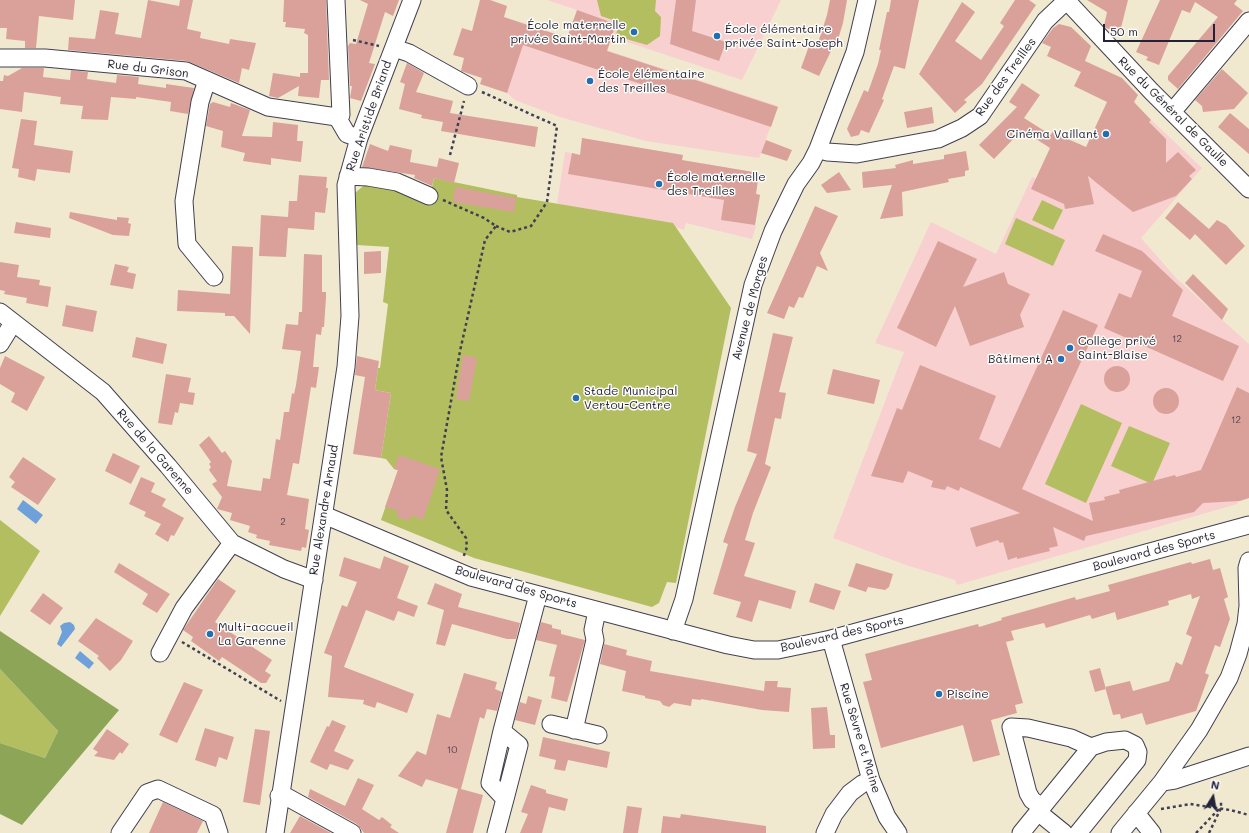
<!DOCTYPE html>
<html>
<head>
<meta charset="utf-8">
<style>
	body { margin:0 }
	#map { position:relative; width:1249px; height:833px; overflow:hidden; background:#f0e9d0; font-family:Mali,sans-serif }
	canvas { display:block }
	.north { position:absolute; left:1193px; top:777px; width:40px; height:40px; -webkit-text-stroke:3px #fdfcf7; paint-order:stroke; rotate:11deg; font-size:11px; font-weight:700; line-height:16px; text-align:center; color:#22223b }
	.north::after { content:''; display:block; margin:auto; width:14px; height:18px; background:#22223b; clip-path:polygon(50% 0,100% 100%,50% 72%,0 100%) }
	.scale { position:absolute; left:1103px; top:24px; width:112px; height:18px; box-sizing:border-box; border:2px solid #22223b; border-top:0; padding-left:5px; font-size:12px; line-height:14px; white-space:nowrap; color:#22223b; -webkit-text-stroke:3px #fdfcf7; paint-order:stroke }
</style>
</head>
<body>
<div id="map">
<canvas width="1249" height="833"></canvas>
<div class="north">N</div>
<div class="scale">50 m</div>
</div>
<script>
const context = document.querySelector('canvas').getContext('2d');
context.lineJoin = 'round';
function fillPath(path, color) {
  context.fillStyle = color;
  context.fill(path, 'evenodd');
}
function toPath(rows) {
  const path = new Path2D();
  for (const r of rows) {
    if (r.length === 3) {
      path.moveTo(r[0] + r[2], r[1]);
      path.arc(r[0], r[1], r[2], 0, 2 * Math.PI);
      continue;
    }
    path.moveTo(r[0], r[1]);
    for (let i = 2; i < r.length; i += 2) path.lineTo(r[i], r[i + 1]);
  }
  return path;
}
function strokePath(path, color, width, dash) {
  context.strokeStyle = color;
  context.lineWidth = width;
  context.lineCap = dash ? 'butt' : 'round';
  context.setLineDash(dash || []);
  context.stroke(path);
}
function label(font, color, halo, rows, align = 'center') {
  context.font = font + ' Mali,sans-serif';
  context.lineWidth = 3;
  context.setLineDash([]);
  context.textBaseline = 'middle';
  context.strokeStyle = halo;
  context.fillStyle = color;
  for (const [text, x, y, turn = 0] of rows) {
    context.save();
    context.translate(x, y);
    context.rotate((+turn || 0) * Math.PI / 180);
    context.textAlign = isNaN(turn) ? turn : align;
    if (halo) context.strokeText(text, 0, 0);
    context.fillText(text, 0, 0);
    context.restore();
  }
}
const built = toPath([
	[481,0,490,0,507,6,502,22,521,28,523,23,778,106,759,158,646,141,560,117,515,100,507,93,480,84,482,78,461,71],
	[547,0,781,0,742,80,612,37,577,10],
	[1146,115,1202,168,1141,238,1177,279,1249,344,1249,478,1237,504,957,585,955,580,906,565,833,538,904,352,875,343,931,222,996,254,1032,177,1071,195,1081,174,1097,182,1141,119],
	[582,138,683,155,680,171,700,163,759,173,756,193,760,195,755,225,756,226,752,239,686,223,684,230,676,227,672,223,557,204,565,152,581,155]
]);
const green = toPath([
	[597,0,656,0,655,11,661,17,660,36,647,45,616,36,618,25,616,21,601,16],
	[434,178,517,195,517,197,673,223,731,308,676,583,667,582,659,603,652,607,474,558,381,520,398,470,394,469,386,459,381,458,391,393,375,390,378,368,380,368,388,304,383,302,389,247,357,245,355,193,369,181,431,192],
	[1042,200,1063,210,1053,230,1032,220],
	[1016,218,1065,240,1053,266,1005,244],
	[1081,404,1122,423,1086,503,1045,484],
	[1129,426,1170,443,1152,484,1111,466],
	[0,520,40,551,0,616],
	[0,669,58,731,45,758,0,743]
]);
const forest = toPath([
	[0,631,119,710,22,825,0,814,0,743,45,758,58,731,0,669]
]);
const water = toPath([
	[23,500,43,515,36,524,17,509],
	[70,622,74,625,75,629,61,647,57,644,62,632,60,626,64,623],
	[80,651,94,663,89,669,75,658]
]);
const building = toPath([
	[0,0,75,0,73,20,39,16,36,48,25,48,25,41,6,39,7,28,0,28],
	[148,0,179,6,180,0,193,0,187,29,201,32,200,38,229,44,230,39,256,43,249,70,242,68,239,83,187,61,68,50,69,37,95,39,100,10,119,13,115,34,141,38],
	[284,0,326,0,329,80,321,80,319,98,298,96,299,86,278,98,269,96,273,73,300,77,300,73,308,73,308,35,304,33,305,29,285,27,286,22,283,22],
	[360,0,399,0,393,16,385,12,369,63,375,64,361,101,350,98,352,86,350,86,348,46,350,43,356,44,368,4],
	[480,0,490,0,507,6,504,17,567,38,577,10,616,24,607,51,778,107,771,127,523,45,507,93,480,84,482,78,461,71,464,58,453,55,462,28,472,31],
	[676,0,696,0,692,31,726,42,719,61,670,44],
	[830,0,847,0,843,23,836,46,834,45,819,76,801,68,809,46,816,49,827,15],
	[891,0,919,0,905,69,894,66,882,99,884,100,869,133,861,130,859,135,851,137,847,129,864,90,868,92,878,64,881,50,879,50,887,12,889,12],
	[1015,0,1029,0,1036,5,982,84,964,100,967,102,955,113,919,74,962,2,975,12,955,41,981,60,1004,26,1000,23],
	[1087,0,1128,0,1120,32,1106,28,1104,26,1107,12],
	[1160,0,1237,0,1234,4,1243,11,1178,89,1168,80,1168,76,1218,17,1195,2,1190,13,1182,10,1159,65,1146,60,1148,57,1136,52],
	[1059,24,1071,27,1091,46,1085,61,1122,78,1138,95,1134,102,1151,120,1149,122,1166,139,1166,163,1178,152,1196,170,1189,176,1192,179,1176,196,1133,212,1088,176,1094,204,1065,209,1064,204,1031,189,1050,148,1022,130,994,159,979,145,1017,107,1009,102,1022,83,1040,95,1024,118,1051,135,1052,132,1086,147,1107,102,1074,86,1081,72,1047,56,1051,47,1042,43,1053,28],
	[407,63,424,73,416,92,453,101,450,113,538,127,535,147,441,131,443,122,421,118,422,115,399,109,405,84,400,82],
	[22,68,44,68,43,77,70,80,71,70,88,72,87,79,116,83,117,75,139,77,138,84,166,88,166,84,194,88,188,114,170,111,171,102,136,97,136,99,111,97,108,120,81,119,83,106,60,104,61,97,24,92,22,112,0,109,0,81,3,81,4,75,8,76],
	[1222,69,1248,93,1234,109,1203,112,1202,106,1195,100],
	[213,102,230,107,231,103,250,110,242,136,272,137,273,122,298,125,297,141,303,141,301,162,271,158,271,165,243,161,245,153,221,147,223,131,206,126,210,104],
	[932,107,934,123,907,128,904,112],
	[1230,113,1249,129,1249,154,1218,127],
	[21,119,37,121,34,145,73,151,70,173,37,169,35,181,18,177,19,169,12,168],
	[582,138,683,155,682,160,759,173,756,194,760,195,755,225,721,220,724,200,568,174,572,153,580,155],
	[766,140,792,150,787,161,761,153],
	[370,144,388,151,390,145,412,150,410,162,437,167,439,158,459,163,454,183,434,178,432,186,414,178,415,175,362,167],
	[966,151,969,170,965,171,965,176,948,179,949,182,902,192,903,216,880,219,892,185,863,188,862,172,896,168,895,165,913,160,913,164,944,159,944,155],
	[839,172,851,190,827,193,821,185],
	[299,175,327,177,326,188,328,188,325,213,315,212,314,230,288,228,286,257,259,256,261,215,288,217,289,201,297,201],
	[455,187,516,198,514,212,453,202],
	[1178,202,1209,229,1217,220,1226,225,1245,246,1226,265,1195,234,1190,240,1165,218],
	[815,206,838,216,820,253,828,271,817,266,803,298,799,297,794,308,789,306,784,319,767,313],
	[70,212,117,220,117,217,129,218,128,223,131,224,129,236,113,235,69,218],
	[16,222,51,228,50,238,14,233],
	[1103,234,1142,251,1183,290,1172,316,1239,346,1223,381,1104,328,1119,293,1131,298,1142,271,1095,251],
	[938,241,977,259,963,287,1004,272,1008,284,1030,294,1020,315,1024,327,970,346,955,306,936,347,897,328],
	[232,246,253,247,250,334,234,316,225,316,225,313,177,311,178,290,230,294],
	[381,251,381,273,364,274,364,252],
	[304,254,322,255,322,292,326,292,326,298,324,327,322,327,321,335,316,334,313,367,319,367,316,388,311,387,299,464,293,463,287,495,309,499,305,529,309,530,306,548,302,547,301,551,269,545,270,541,256,538,257,535,248,532,250,526,230,520,232,513,217,509,222,497,212,484,217,481,209,470,211,467,209,464,211,462,199,445,209,436,222,453,225,451,232,461,227,486,261,491,263,478,270,479,276,439,280,440,284,412,289,412,292,393,294,394,296,385,301,351,282,349,286,324,298,325,299,312,302,312],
	[0,262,19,265,17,277,40,280,39,285,51,287,48,307,26,303,27,298,4,294,5,291,0,290],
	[115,264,129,267,127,272,136,274,133,289,110,285],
	[1193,274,1228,309,1222,320,1185,283],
	[66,305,97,311,93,332,62,326],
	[1063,310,1098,325,1022,489,1093,521,1089,503,1105,500,1104,497,1120,493,1119,490,1175,475,1176,477,1201,470,1237,387,1249,393,1249,498,1240,501,1203,503,1194,512,1086,536,1084,541,1053,527,1058,546,1049,548,1050,551,1017,559,1017,557,1008,560,1003,542,1000,543,998,540,976,547,970,528,1020,513,960,487,959,491,947,486,945,490,931,487,933,481,908,471,903,483,871,476,897,408,902,410,920,365,996,396,979,439,1000,448],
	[773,333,793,337,779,392,786,393,781,419,775,418,765,464,771,467,753,513,745,540,755,543,744,576,796,591,791,609,759,600,752,622,736,617,741,602,713,594,728,544,723,542,735,507,757,454,747,451],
	[136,337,167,344,163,364,132,357],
	[463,355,477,358,469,401,456,399],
	[5,356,45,377,27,411,11,402,15,393,0,384,0,368],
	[357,356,379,361,375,390,391,393,381,458,353,454,365,377,355,375],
	[1117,379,13],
	[833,369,880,380,874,404,827,394],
	[166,374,191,378,188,392,195,393,193,405,180,403,178,413,175,412,172,425,158,423],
	[1166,401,13],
	[113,453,140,466,131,484,105,471],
	[399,455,440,469,423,520,411,515,409,521,396,516,398,511,385,507,398,470,394,469],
	[23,457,56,479,38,505,11,487,15,482,9,477],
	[141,477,155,483,151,492,166,499,162,506,184,518,174,536,171,535,168,542,155,534,161,524,144,516,146,512,129,504],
	[384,556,409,566,397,598,418,606,414,617,398,611,394,621,366,610,344,667,414,694,407,713,377,702,375,708,363,704,364,700,328,697,332,656,324,653,342,605,347,607,357,582,339,576,344,557,380,569],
	[1210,559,1213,570,1220,568,1228,597,1224,599,1230,619,1220,647,1215,645,1205,673,1209,675,1196,711,1146,725,1142,713,1121,719,1120,714,1113,715,1105,687,1130,681,1133,691,1169,681,1176,662,1182,665,1192,637,1186,634,1200,596,1192,599,1191,594,1168,601,1169,605,1117,620,1115,612,1092,619,1090,615,1046,628,1044,623,1011,631,1014,640,1006,642,1023,703,1015,705,1017,713,991,720,1000,755,973,762,963,725,881,748,863,682,872,680,865,654,978,624,979,627,1002,620,1001,618,1075,597,1076,600,1110,591,1108,585,1191,562,1192,564],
	[119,563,170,594,157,613,142,604,148,594,114,572],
	[856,563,893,574,889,587,885,590,868,587,866,592,848,586],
	[218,579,236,591,215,622,272,660,265,671,271,675,266,683,261,683,222,657,219,661,191,641,193,637,183,630],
	[435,583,462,594,458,607,520,623,516,639,507,639,452,624,445,646,436,644,444,610,427,604],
	[815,583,841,591,834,610,809,602],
	[43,593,63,608,50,625,30,611],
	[96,618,133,641,121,660,110,671,97,658,99,656,78,641],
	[541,622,552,625,552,628,561,630,561,634,585,640,567,702,551,698,555,677,549,676,557,645,536,640],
	[604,644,627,650,626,655,652,661,650,671,764,691,765,681,778,681,777,687,791,688,789,712,762,710,701,699,701,700,692,699,691,706,674,703,669,707,663,705,660,701,645,698,645,696,622,691,626,671,600,664],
	[1100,668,1106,689,1095,692,1089,671],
	[464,673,497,682,495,689,502,692,497,711,487,709,484,719,480,717,461,789,483,795,473,833,446,833,458,789,426,779,422,787,398,776,417,751,426,755,437,714,450,718],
	[184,682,203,690,177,743,159,735],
	[528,696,542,700,535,725,515,720,520,702,526,704],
	[827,707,830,735,835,735,835,748,813,749,811,708],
	[332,720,346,726,334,751,354,760,348,770,330,764,327,770,310,762,327,726,329,727],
	[205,728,234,737,227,760,219,757,216,767,195,760],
	[107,729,129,744,122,754,120,752,114,760,94,756,98,752,93,749],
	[255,729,270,731,260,805,243,802],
	[543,737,610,752,607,768,568,760,565,771,554,769,556,760,539,756],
	[358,778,374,785,362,809,379,820,382,817,392,825,390,827,399,833,364,833,357,824,308,797,310,789,345,806],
	[531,785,546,790,546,793,568,799,565,811,549,807,542,833,520,833,528,814,521,812],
	[163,802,203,821,197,833,149,833],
	[627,806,642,808,638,833,623,833],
	[681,814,766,826,766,833,661,833,663,816,680,818],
	[300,816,331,833,290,833]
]);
const path = toPath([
	[353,40,379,46],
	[482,92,557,126,547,202,531,226,510,232,496,226],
	[450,155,464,101],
	[443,200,484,218,496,226,485,240,460,351,441,457,447,490,446,510,466,538,467,547,463,558],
	[182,642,281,701],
	[1161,809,1190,804,1230,810,1249,815],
	[1196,833,1219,809],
	[1209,833,1221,808,1221,800]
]);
const minor = toPath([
	[336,0,341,115],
	[1066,0,1151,91,1249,189],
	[394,48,409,53,468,86],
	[0,58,45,58,186,71,268,107,337,117,347,134,359,138],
	[207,80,200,102,184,201,187,244,214,277],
	[1172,112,1249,21],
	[818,149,827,152,857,154,938,139,962,128,980,116,1045,21,1066,1],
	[348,176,368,177,397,182,429,196],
	[0,312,103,392,168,466,232,543,284,569,314,580],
	[0,344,13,323],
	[324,515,471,577,728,645,754,650,778,650,831,639,1249,525],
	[673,631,684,599,753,285,773,231,796,184,811,163,818,149,855,52,867,0],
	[831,639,871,780,887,817,898,833],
	[160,653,184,608,232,543],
	[551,724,598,735],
	[574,730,595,640,593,630,597,611],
	[502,731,519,745,505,799],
	[1162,782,1175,780,1249,756],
	[279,796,287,797,352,833],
	[1042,807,1032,800,1028,793,1011,727,1028,728,1071,738,1091,747],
	[1038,812,1064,833],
	[1136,813,1152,833],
	[120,833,147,793,158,789,213,815,219,833],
	[275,833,346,367,350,316,346,185,359,138,412,0],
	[496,833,505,799,490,783,502,731,538,595],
	[825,833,834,814,850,793,862,784,871,780],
	[1021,833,1091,747,1106,742,1125,740,1135,745,1138,752,1137,760,1078,833],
	[1120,833,1162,782,1199,730,1229,678,1238,654,1246,624,1248,606,1247,568,1249,561]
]);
const markers = [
	[634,32,4,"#1f6fb2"],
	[717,36,4,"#1f6fb2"],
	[590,81,4,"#1f6fb2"],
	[1106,134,4,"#1f6fb2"],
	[659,184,4,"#1f6fb2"],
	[1070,348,4,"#1f6fb2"],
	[1061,359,4,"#1f6fb2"],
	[576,398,4,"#1f6fb2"],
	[210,634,4,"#1f6fb2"],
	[939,694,4,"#1f6fb2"]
];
const numberNames = [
	["12",1177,339],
	["12",1236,420],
	["2",283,522],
	["10",452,750]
];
const poiNames = [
	["École maternelle",626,25,"right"],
	["privée Saint-Martin",626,39,"right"],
	["École élémentaire",725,29],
	["privée Saint-Joseph",725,43],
	["École élémentaire",598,74],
	["des Treilles",598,88],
	["Cinéma Vaillant",1098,134,"right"],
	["École maternelle",667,177],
	["des Treilles",667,191],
	["Collège privé",1078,341],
	["Saint-Blaise",1078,355],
	["Bâtiment A",1053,359,"right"],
	["Stade Municipal",584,391],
	["Vertou-Centre",584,405],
	["Multi-accueil",218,627],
	["La Garenne",218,641],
	["Piscine",947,694]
];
const streetNames = [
	["Rue du Grison",148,69,7],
	["Rue des Treilles",1006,77,-54],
	["Rue du Général de Gaulle",1173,112,45],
	["Rue Aristide Briand",369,116,-71],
	["Avenue de Morges",750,308,-75],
	["Rue de la Garenne",155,452,49],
	["Rue Alexandre Arnaud",324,510,-81],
	["Boulevard des Sports",1154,551,-15],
	["Boulevard des Sports",516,587,16],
	["Boulevard des Sports",842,634,-13],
	["Rue Sèvre et Maine",860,738,73]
];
fillPath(built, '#f7d0cf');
fillPath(green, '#b2be60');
fillPath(forest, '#8da556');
fillPath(water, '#6ea1d9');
fillPath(building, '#daa19b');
strokePath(minor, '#414051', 19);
strokePath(path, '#414051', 2.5, [3, 3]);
strokePath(minor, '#fff', 17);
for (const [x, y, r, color] of markers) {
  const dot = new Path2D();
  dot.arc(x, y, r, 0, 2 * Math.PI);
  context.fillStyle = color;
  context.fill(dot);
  strokePath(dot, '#fdfcf7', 1.5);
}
label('10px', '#504253', null, numberNames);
label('12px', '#22223b', '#fdfcf7', poiNames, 'left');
label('12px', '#22223b', '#fdfcf7', streetNames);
</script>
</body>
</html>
